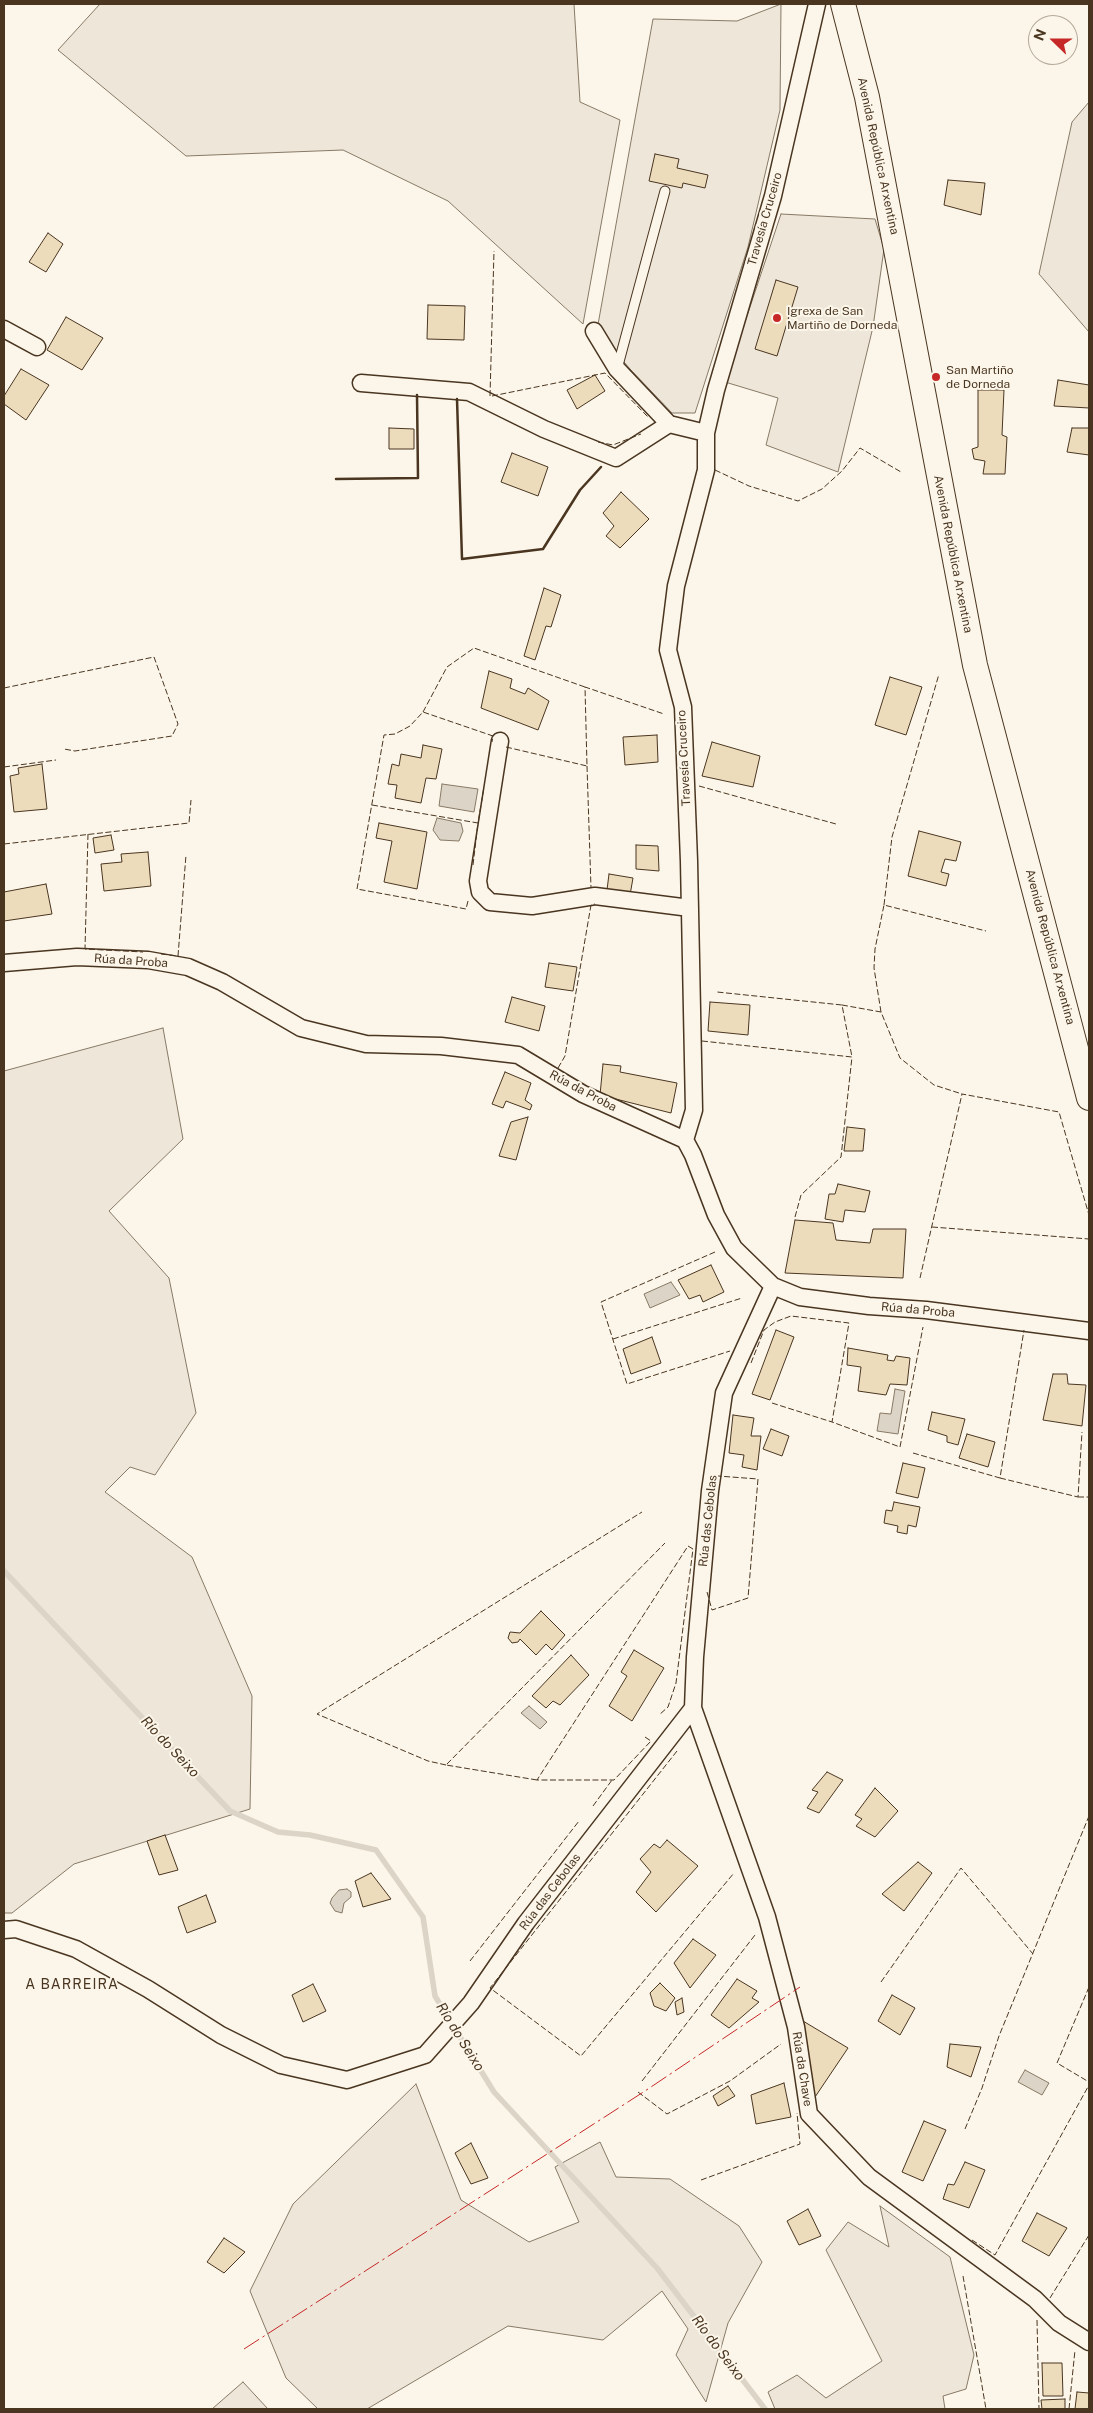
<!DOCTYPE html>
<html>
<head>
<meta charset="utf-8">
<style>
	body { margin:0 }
	#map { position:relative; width:1093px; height:2413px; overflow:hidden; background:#fbf6e9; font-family:"Public Sans",sans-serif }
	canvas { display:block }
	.frame { position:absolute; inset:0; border:5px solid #4a3520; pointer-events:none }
	.north { position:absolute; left:1028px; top:15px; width:50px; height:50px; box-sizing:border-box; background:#fbf6e9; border:1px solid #b4a999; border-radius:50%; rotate:292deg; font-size:14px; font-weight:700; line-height:20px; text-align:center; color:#4a3520 }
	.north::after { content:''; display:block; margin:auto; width:18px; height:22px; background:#c62828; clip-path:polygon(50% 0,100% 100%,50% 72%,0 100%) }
</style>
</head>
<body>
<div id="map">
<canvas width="1093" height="2413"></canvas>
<div class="frame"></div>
<div class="north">N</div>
</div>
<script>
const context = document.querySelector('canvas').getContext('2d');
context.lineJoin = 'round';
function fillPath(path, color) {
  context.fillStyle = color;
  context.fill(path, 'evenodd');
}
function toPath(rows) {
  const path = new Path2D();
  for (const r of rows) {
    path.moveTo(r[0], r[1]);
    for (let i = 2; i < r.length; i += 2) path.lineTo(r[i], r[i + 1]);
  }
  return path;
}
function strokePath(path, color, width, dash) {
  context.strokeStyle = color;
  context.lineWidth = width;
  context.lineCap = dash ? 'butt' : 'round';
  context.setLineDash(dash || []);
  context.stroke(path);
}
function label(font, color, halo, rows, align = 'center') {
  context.font = font + ' "Public Sans",sans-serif';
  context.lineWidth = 4;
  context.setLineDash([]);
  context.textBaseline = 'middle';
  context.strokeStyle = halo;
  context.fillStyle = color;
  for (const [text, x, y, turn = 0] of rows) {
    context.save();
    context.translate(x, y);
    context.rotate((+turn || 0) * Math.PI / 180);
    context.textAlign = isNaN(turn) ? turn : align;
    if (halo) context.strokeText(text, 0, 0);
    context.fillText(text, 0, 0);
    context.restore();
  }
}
const green = toPath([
	[100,4,574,4,580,102,620,120,583,324,448,201,343,150,186,156,58,50,100,4],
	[781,4,780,110,748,247,695,413,672,413,630,369,597,330,653,19,737,21,781,4],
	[1089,102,1089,332,1039,274,1072,122,1089,102],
	[781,214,875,219,884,249,873,327,838,472,766,445,778,398,725,382,781,214],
	[163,1028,183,1139,109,1211,169,1278,196,1413,155,1475,130,1467,105,1492,192,1557,252,1696,250,1809,74,1864,12,1913,4,1913,4,1071,163,1028],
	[416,2084,461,2200,529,2242,579,2222,555,2167,600,2142,616,2177,670,2179,739,2226,762,2262,728,2323,706,2402,676,2355,688,2329,662,2291,603,2340,508,2326,367,2409,318,2409,286,2378,250,2291,293,2204,416,2084],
	[880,2206,950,2257,974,2355,966,2389,943,2396,945,2409,775,2409,768,2392,797,2375,826,2398,882,2361,826,2250,848,2222,889,2247,880,2206],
	[243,2382,268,2409,212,2409,243,2382]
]);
const water = toPath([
	[442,784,478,789,474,812,439,806,442,784],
	[437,818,461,823,463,831,459,841,440,840,433,830,437,818],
	[671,1282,680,1295,650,1308,644,1294,671,1282],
	[895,1389,905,1391,898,1434,877,1431,880,1413,891,1414,895,1389],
	[529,1706,547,1722,540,1729,521,1713,529,1706],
	[347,1889,351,1892,351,1897,344,1903,342,1913,335,1911,330,1903,332,1898,339,1890,347,1889],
	[1025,2070,1049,2083,1042,2095,1018,2082,1025,2070]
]);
const stream = toPath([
	[4,1571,230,1811,278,1832,310,1835,376,1850,423,1917,435,1996,494,2092,657,2268,765,2409]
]);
const building = toPath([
	[655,154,679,159,677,168,708,175,705,188,683,183,682,188,649,181,655,154],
	[948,180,985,183,981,215,944,205,948,180],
	[48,233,63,244,46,272,29,262,48,233],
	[776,280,798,287,777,356,755,349,776,280],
	[428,305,465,306,464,340,427,339,428,305],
	[66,317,103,338,82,370,47,350,66,317],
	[21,369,49,385,26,420,4,404,4,396,21,369],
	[595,375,605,391,577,409,567,390,595,375],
	[1058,380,1089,385,1089,408,1054,406,1058,380],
	[978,390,1004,390,1002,435,1007,437,1005,474,983,474,985,461,974,459,972,449,978,447,978,390],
	[389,428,414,429,414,449,389,449,389,428],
	[1072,428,1089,428,1089,455,1067,452,1072,428],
	[512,453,548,467,538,496,501,482,512,453],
	[621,492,649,519,620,548,606,536,614,526,603,513,621,492],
	[544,588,561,595,551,627,546,626,535,660,524,656,544,588],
	[489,671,512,679,510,688,525,694,528,688,549,701,538,730,481,708,489,671],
	[890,677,922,687,906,735,875,725,890,677],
	[657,735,658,762,625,765,623,737,657,735],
	[712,742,760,756,753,787,702,776,712,742],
	[423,745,442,749,436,779,426,778,421,803,395,798,397,785,388,784,392,764,399,766,401,754,421,758,423,745],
	[42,764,47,809,14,812,10,776,19,774,18,768,42,764],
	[379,823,427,832,417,889,384,882,392,841,376,838,379,823],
	[919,831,961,842,956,861,945,859,941,872,949,874,946,886,908,876,919,831],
	[111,835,114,850,95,853,93,838,111,835],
	[636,845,658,846,659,871,636,869,636,845],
	[148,852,151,886,104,891,101,864,122,862,121,854,148,852],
	[609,874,633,878,630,895,607,890,609,874],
	[46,884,52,914,4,921,4,892,46,884],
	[549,963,577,967,573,991,545,987,549,963],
	[512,997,545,1006,539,1031,505,1022,512,997],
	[710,1002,750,1005,748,1035,708,1031,710,1002],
	[603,1064,621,1066,620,1072,677,1083,671,1113,600,1095,603,1064],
	[505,1072,531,1083,525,1100,532,1105,530,1110,506,1101,503,1108,492,1104,505,1072],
	[528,1117,516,1160,499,1156,511,1122,528,1117],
	[847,1127,865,1129,863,1151,844,1151,847,1127],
	[838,1184,870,1191,865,1212,845,1210,843,1222,825,1219,829,1194,835,1194,838,1184],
	[795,1220,833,1223,836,1240,870,1243,873,1229,906,1229,903,1278,785,1273,795,1220],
	[711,1265,724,1292,703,1302,700,1295,689,1299,678,1280,711,1265],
	[776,1330,794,1337,770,1400,752,1394,776,1330],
	[652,1337,661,1363,631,1374,623,1349,652,1337],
	[848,1348,888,1355,887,1360,894,1361,896,1356,910,1358,907,1385,890,1384,886,1395,858,1391,861,1367,847,1365,848,1348],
	[1053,1374,1067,1374,1068,1384,1086,1385,1082,1426,1043,1420,1053,1374],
	[932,1412,965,1419,958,1445,947,1442,947,1436,928,1430,932,1412],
	[733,1415,754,1418,751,1436,761,1436,757,1470,742,1467,744,1455,729,1453,733,1415],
	[771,1429,789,1436,782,1456,763,1449,771,1429],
	[967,1434,995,1442,988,1467,959,1458,967,1434],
	[903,1463,925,1468,918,1498,896,1493,903,1463],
	[894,1502,920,1507,916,1527,908,1525,907,1534,897,1532,898,1526,884,1523,886,1510,892,1511,894,1502],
	[541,1611,565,1635,552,1650,546,1644,536,1655,520,1639,518,1642,512,1643,508,1638,510,1632,520,1633,541,1611],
	[634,1650,664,1668,632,1721,609,1706,627,1676,621,1672,634,1650],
	[571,1655,589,1675,560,1705,553,1701,546,1708,532,1696,571,1655],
	[827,1772,843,1780,819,1813,807,1808,818,1792,812,1790,827,1772],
	[875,1788,898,1811,875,1837,856,1826,862,1819,855,1815,875,1788],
	[165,1835,178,1870,159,1875,147,1841,165,1835],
	[667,1840,698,1866,656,1912,636,1892,651,1872,640,1859,654,1844,660,1848,667,1840],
	[918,1862,932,1873,904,1911,882,1894,918,1862],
	[371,1873,391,1899,363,1907,355,1881,371,1873],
	[206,1895,216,1922,187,1933,178,1907,206,1895],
	[693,1939,716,1955,690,1988,674,1963,693,1939],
	[737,1979,757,1991,752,1998,759,2002,729,2028,711,2015,737,1979],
	[660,1983,675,1998,666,2011,654,2006,650,1993,660,1983],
	[313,1984,326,2011,303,2022,292,1995,313,1984],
	[892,1995,915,2008,900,2035,878,2021,892,1995],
	[682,1998,684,2012,677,2015,675,2002,682,1998],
	[803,2021,848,2048,813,2100,803,2021],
	[950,2044,981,2047,971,2077,947,2067,950,2044],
	[784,2083,791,2117,756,2124,751,2095,784,2083],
	[728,2086,735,2096,718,2106,713,2096,728,2086],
	[924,2121,946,2130,923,2181,902,2172,924,2121],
	[471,2143,488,2178,471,2184,455,2153,471,2143],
	[965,2162,985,2170,969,2208,943,2199,948,2184,954,2185,965,2162],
	[808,2209,821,2236,799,2245,787,2221,808,2209],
	[1037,2213,1067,2228,1049,2256,1022,2241,1037,2213],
	[224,2238,245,2252,224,2273,207,2262,224,2238],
	[1042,2363,1062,2363,1063,2396,1043,2396,1042,2363],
	[1077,2392,1089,2393,1089,2409,1075,2409,1077,2392],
	[1065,2399,1065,2409,1042,2409,1041,2400,1065,2399]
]);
const service = toPath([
	[617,369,665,191]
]);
const minor = toPath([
	[4,329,37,347],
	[594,331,617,369,669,424],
	[361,383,469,392,544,429,616,458,669,424,706,433],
	[500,741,478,881,480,892,490,902,532,906,595,896,690,908],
	[4,963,77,957,148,960,188,967,222,982,301,1028,366,1044,441,1046,518,1055,583,1094,685,1140,693,1155,716,1215,734,1248,773,1286,800,1297,869,1306,926,1310,1089,1331],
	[685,1140,694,1110,689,861,683,707,668,650,676,586,706,470,706,433,716,390,773,196,817,4],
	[693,1708,767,1917,796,2027,809,2114,869,2177,1035,2299,1059,2323,1089,2342],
	[4,1930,16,1929,76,1949,148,1989,221,2035,281,2065,347,2080,425,2055,471,2003,526,1923,693,1708,695,1657,710,1491,724,1393,773,1286]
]);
const secondary = toPath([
	[843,4,867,97,975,665,1089,1098]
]);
const fence = toPath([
	[490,396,494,251],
	[492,396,605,373,648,417],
	[598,442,613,445,641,434],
	[715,470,749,486,798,501,822,489,842,471,860,448,901,472],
	[4,688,154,657,178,724,172,736,75,751,64,749],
	[423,712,447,667,474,648,585,687],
	[506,747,587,766,585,687,664,714],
	[587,766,591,888],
	[4,767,56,760],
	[699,786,836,824],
	[372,805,478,823,484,787],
	[88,834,85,949,143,952],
	[4,844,189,823,191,800],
	[473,865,478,823],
	[468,901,466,909,357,889,384,735,395,734,410,726,423,712,493,736,492,742],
	[884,905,892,837,939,674],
	[161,954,178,956,186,855],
	[842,1005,881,1012,900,1058,934,1085,962,1094],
	[881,1012,874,968,875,949,884,905,986,931],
	[702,1041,852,1057,842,1005,717,992],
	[558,1068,565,1056,591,905,595,904],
	[795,1217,801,1195,841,1157,852,1057],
	[932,1227,1089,1239],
	[715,1252,601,1302,627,1384,730,1351],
	[920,1278,962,1094,1059,1112,1089,1215],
	[613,1339,742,1298],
	[751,1363,764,1330,775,1322,791,1316,849,1323,832,1422,900,1447,923,1327],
	[772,1403,832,1422],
	[913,1453,1000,1478,1024,1330],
	[1000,1478,1078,1497,1082,1432],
	[1078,1497,1089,1497],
	[707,1592,712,1610,748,1598,758,1479,718,1476],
	[645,1737,651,1741,614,1780,537,1780,688,1546,693,1549,676,1683,668,1707,659,1715],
	[677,1751,490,1988,581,2056,734,1873],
	[446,1765,428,1761,317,1714,642,1512],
	[537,1780,446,1765,665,1543],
	[593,1806,612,1780],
	[470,1961,579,1821],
	[881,1982,961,1868,1033,1954],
	[1089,1987,1057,2063,1089,2082],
	[642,2081,755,1935],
	[638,2092,667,2114,730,2081,781,2044],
	[965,2129,982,2088,999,2036,1089,1816],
	[701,2180,800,2144,797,2113],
	[972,2240,995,2255,1089,2085],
	[963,2276,986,2409],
	[1050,2298,1089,2235],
	[1037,2320,1039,2409],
	[1069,2409,1075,2350]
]);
const wall = toPath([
	[457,399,462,559,543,549,580,490,601,467],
	[336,479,418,478,417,395]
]);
const power = toPath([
	[244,2349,645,2091,800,1987]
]);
const markers = [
	[777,318,5,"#c62828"],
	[936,377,5,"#c62828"]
];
const streetNames = [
	["Avenida República Arxentina",878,156,78],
	["Travesía Cruceiro",765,219,-74],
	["Avenida República Arxentina",953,554,79],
	["Travesía Cruceiro",684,758,-93],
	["Avenida República Arxentina",1050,947,75],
	["Rúa da Proba",131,961,4],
	["Rúa da Proba",583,1091,28],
	["Rúa da Proba",918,1310,5],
	["Rúa das Cebolas",708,1521,-84],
	["Rúa das Cebolas",550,1892,-53],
	["Rúa da Chave",802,2069,81]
];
const poiNames = [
	["Igrexa de San",787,311],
	["Martiño de Dorneda",787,325],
	["San Martiño",946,370],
	["de Dorneda",946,384]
];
const waterNames = [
	["Río do Seixo",170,1747,47],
	["Río do Seixo",460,2037,58],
	["Río do Seixo",718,2348,53]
];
const neighbourhoodNames = [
	["A BARREIRA",72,1985]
];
fillPath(green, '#ede6d9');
strokePath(green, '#887966', 1);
fillPath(water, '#dcd4c6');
strokePath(water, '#887966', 1);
strokePath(stream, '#dcd4c6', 5.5);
fillPath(building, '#ecdcbc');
strokePath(building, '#4a3520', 1);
strokePath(service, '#4a3520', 11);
strokePath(minor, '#4a3520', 19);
strokePath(secondary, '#4a3520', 26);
strokePath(service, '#fbf6e9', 9);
strokePath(minor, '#fbf6e9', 16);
strokePath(secondary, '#fbf6e9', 24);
strokePath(fence, '#4a3520', 1, [6, 2.5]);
strokePath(wall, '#4a3520', 2.5);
strokePath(power, '#c62828', 1, [18, 4, 2.5, 4]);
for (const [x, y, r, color] of markers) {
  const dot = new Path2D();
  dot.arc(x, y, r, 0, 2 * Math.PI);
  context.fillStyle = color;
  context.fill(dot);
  strokePath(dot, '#fbf6e9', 2);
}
label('12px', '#4a3520', '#fbf6e9', streetNames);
label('12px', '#4a3520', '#fbf6e9', poiNames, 'left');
label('italic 14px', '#4a3520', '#fbf6e9', waterNames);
context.letterSpacing = '1px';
label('14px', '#4a3520', '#fbf6e9', neighbourhoodNames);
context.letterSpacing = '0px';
</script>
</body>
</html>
